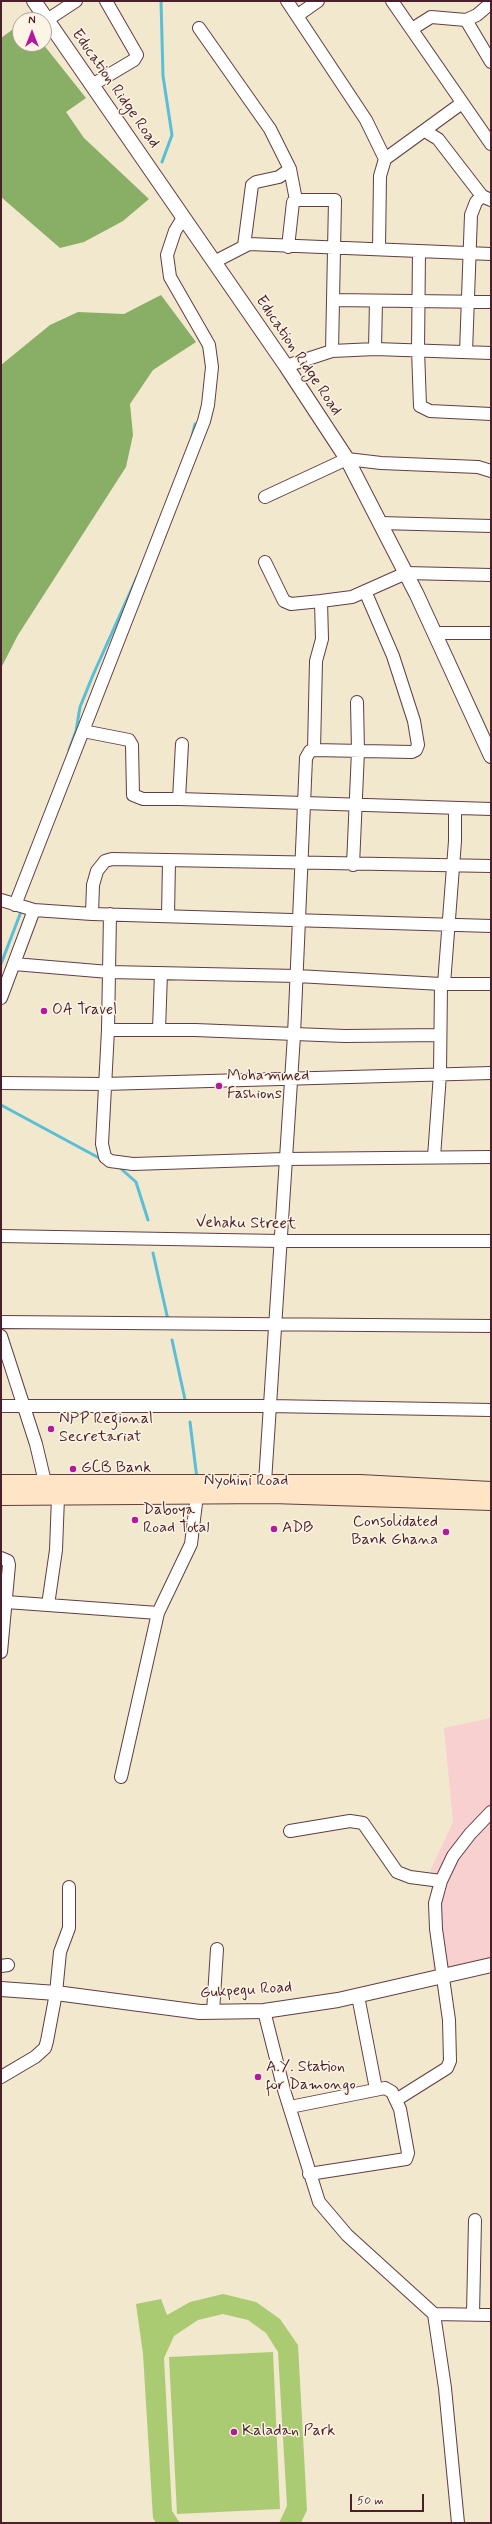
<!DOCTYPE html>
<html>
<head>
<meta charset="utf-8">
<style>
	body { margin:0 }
	#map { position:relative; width:492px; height:2524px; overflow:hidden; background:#f1e8cd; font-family:Mynerve,sans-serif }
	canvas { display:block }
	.frame { position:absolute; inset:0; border:2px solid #4a1f2b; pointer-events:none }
	.north { position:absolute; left:12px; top:12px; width:40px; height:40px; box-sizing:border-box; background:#fcf5e5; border:1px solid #b59f9b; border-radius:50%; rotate:0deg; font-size:11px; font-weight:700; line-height:16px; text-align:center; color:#4a1f2b }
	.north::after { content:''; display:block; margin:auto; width:14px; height:18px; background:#b5179e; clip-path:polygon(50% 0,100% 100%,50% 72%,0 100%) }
	.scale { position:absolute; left:350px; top:2494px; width:74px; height:18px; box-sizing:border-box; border:2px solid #4a1f2b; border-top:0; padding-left:5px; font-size:12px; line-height:14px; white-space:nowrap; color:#4a1f2b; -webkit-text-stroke:3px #fcf5e5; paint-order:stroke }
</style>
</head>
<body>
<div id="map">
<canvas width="492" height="2524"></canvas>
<div class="frame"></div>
<div class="north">N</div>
<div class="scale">50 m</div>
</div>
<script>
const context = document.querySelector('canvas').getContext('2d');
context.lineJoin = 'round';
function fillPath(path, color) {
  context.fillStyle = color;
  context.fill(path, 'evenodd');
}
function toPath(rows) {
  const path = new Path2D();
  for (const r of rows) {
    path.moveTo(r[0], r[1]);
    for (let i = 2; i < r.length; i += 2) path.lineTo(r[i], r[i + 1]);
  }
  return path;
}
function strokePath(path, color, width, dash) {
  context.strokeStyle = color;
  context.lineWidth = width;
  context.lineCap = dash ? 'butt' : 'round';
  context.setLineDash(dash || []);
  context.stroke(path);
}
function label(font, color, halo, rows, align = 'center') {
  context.font = font + ' Mynerve,sans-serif';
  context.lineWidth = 3;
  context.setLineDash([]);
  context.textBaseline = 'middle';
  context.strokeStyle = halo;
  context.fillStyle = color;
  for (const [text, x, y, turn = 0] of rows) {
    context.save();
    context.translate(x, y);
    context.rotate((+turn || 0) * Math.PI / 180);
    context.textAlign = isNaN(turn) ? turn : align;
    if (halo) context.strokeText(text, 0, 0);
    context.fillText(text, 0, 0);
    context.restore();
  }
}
const built = toPath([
	[491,1718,491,1960,433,1972,431,1869,453,1822,444,1728]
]);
const green = toPath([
	[223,2294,256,2302,280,2319,298,2345,307,2510,301,2523,279,2523,287,2506,278,2352,266,2333,248,2320,223,2314,198,2320,174,2336,164,2358,172,2511,180,2523,156,2523,153,2518,143,2354,136,2304,161,2299,167,2315,190,2302],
	[273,2352,280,2509,177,2514,169,2357]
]);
const forest = toPath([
	[20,24,20,44,43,44,86,98,66,112,84,138,149,199,123,221,84,242,60,248,1,197,1,38],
	[161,295,196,342,153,370,130,404,133,435,126,467,18,635,1,668,1,365,50,325,78,312,124,314]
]);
const stream = toPath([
	[161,1,163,76,172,135,162,162],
	[192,436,195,424],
	[69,750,76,731,80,707,93,675,137,577],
	[1,964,22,909],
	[1,1105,101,1159],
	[119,1167,136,1182,148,1220],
	[153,1253,168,1320],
	[172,1340,186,1404],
	[190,1422,197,1479]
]);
const minor = toPath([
	[287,1,366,120,385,159],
	[392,1,491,144],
	[298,15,318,1],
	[47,20,76,1],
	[466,20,491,62],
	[199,28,270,129,290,169,279,177,256,182,252,185,244,246],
	[412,29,431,17,466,20,477,15,491,3],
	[92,85,134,60,137,55,106,1],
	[425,131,438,139,482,196,491,200],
	[290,169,296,200],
	[288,247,293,202,296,200,335,200,332,351],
	[379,249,380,176,385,159,462,103],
	[419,251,418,350,420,406,430,411,491,414],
	[214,262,249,244,491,254],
	[333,300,491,302],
	[375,349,376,301],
	[466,352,471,215,476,202,482,196],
	[286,366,332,351,375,349,491,353],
	[265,497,347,459,381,463,478,467,491,471],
	[380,523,491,526],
	[265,562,284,601,291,604,321,601],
	[435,633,491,633],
	[83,731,129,740,132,745,133,795,143,799,179,799,182,744],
	[314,750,412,752,416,750,418,745,414,721,393,656,365,591],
	[179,799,491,809],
	[353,865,358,751,357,702],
	[1,900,34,910,92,914,491,926],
	[15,905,204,421,208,405,212,367,209,345,170,277,167,255,175,231,183,218],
	[92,914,93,885,97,871,105,861,112,859,491,866],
	[110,914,108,1030,102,1144,105,1157,110,1161,133,1164,285,1159,491,1157],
	[168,916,169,861],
	[14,964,109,972,297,976,441,984,491,984],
	[444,984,455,841,455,808],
	[1,998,34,910],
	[108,1030,195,1030,345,1036,440,1035],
	[159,1030,161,973],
	[1,1083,104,1084,491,1073],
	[434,1157,440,1074,441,984],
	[1,1236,279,1241,491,1241],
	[1,1322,491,1326],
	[1,1336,36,1444,45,1482],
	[1,1406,269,1406,491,1410],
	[265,1482,294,1035,306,758,310,751,314,750,316,661,322,639,321,601,352,597,406,573,491,575],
	[58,1497,56,1550,48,1605,158,1613,191,1544,197,1495],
	[1,1558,8,1561,9,1565,1,1652],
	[6,1602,48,1605],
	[121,1777,158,1613],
	[290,1831,350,1821,363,1823,397,1872,410,1877,441,1881],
	[1,1966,8,1965],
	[358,1996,376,2089],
	[264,2011,284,2090,319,2202,347,2235,434,2314,445,2388,458,2523],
	[213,2012,217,1949],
	[1,2077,35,2057,45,2048,47,2041,56,1993,60,1952,69,1928,69,1887],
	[396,2100,447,2068,450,2061,449,2020,436,1929,435,1903,441,1881,453,1856,470,1834,491,1812],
	[290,2107,385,2088,392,2092,400,2109,408,2153,406,2159,309,2174],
	[434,2314,491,2315],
	[473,2314,475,2220]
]);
const tertiary = toPath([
	[34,1,286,366,347,459,417,595,491,756],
	[1,1989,56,1993,200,2012,264,2011,338,2000,491,1965]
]);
const secondary = toPath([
	[1,1483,360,1483,491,1490],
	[1,1497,272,1495,491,1502]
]);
const markers = [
	[44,1011,4,"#b5179e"],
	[219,1086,4,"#b5179e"],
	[51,1429,4,"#b5179e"],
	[73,1469,4,"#b5179e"],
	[135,1520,4,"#b5179e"],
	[274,1529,4,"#b5179e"],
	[446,1532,4,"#b5179e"],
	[258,2077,4,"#b5179e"],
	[234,2432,4,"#b5179e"]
];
const streetNames = [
	["Education Ridge Road",115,89,55],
	["Education Ridge Road",298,356,56],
	["Vehaku Street",246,1224,1],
	["Nyohini Road",246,1482],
	["Gukpegu Road",246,1991,-4]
];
const poiNames = [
	["OA Travel",52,1011],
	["Mohammed",227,1077],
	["Fashions",227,1095],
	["NPP Regional",59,1420],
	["Secretariat",59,1438],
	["GCB Bank",81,1469],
	["Daboya",143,1511],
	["Road Total",143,1529],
	["Consolidated",438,1523,"right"],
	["Bank Ghana",438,1541,"right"],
	["ADB",282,1529],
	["A.Y. Station",266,2068],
	["for Damongo",266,2086],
	["Kaladan Park",242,2432]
];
fillPath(built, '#f7d0cf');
fillPath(green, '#abcb73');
fillPath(forest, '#88af65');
strokePath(stream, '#59bfd6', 3);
strokePath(minor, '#633d43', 14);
strokePath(tertiary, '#633d43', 16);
strokePath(secondary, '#633d43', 18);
strokePath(minor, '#fff', 12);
strokePath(tertiary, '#fff', 14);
strokePath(secondary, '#ffe4c6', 16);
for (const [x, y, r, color] of markers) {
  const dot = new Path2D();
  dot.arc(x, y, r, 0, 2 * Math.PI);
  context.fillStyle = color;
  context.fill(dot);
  strokePath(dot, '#fcf5e5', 1.5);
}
label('16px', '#4a1f2b', '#fcf5e5', streetNames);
label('16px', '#4a1f2b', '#fcf5e5', poiNames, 'left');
</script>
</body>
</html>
